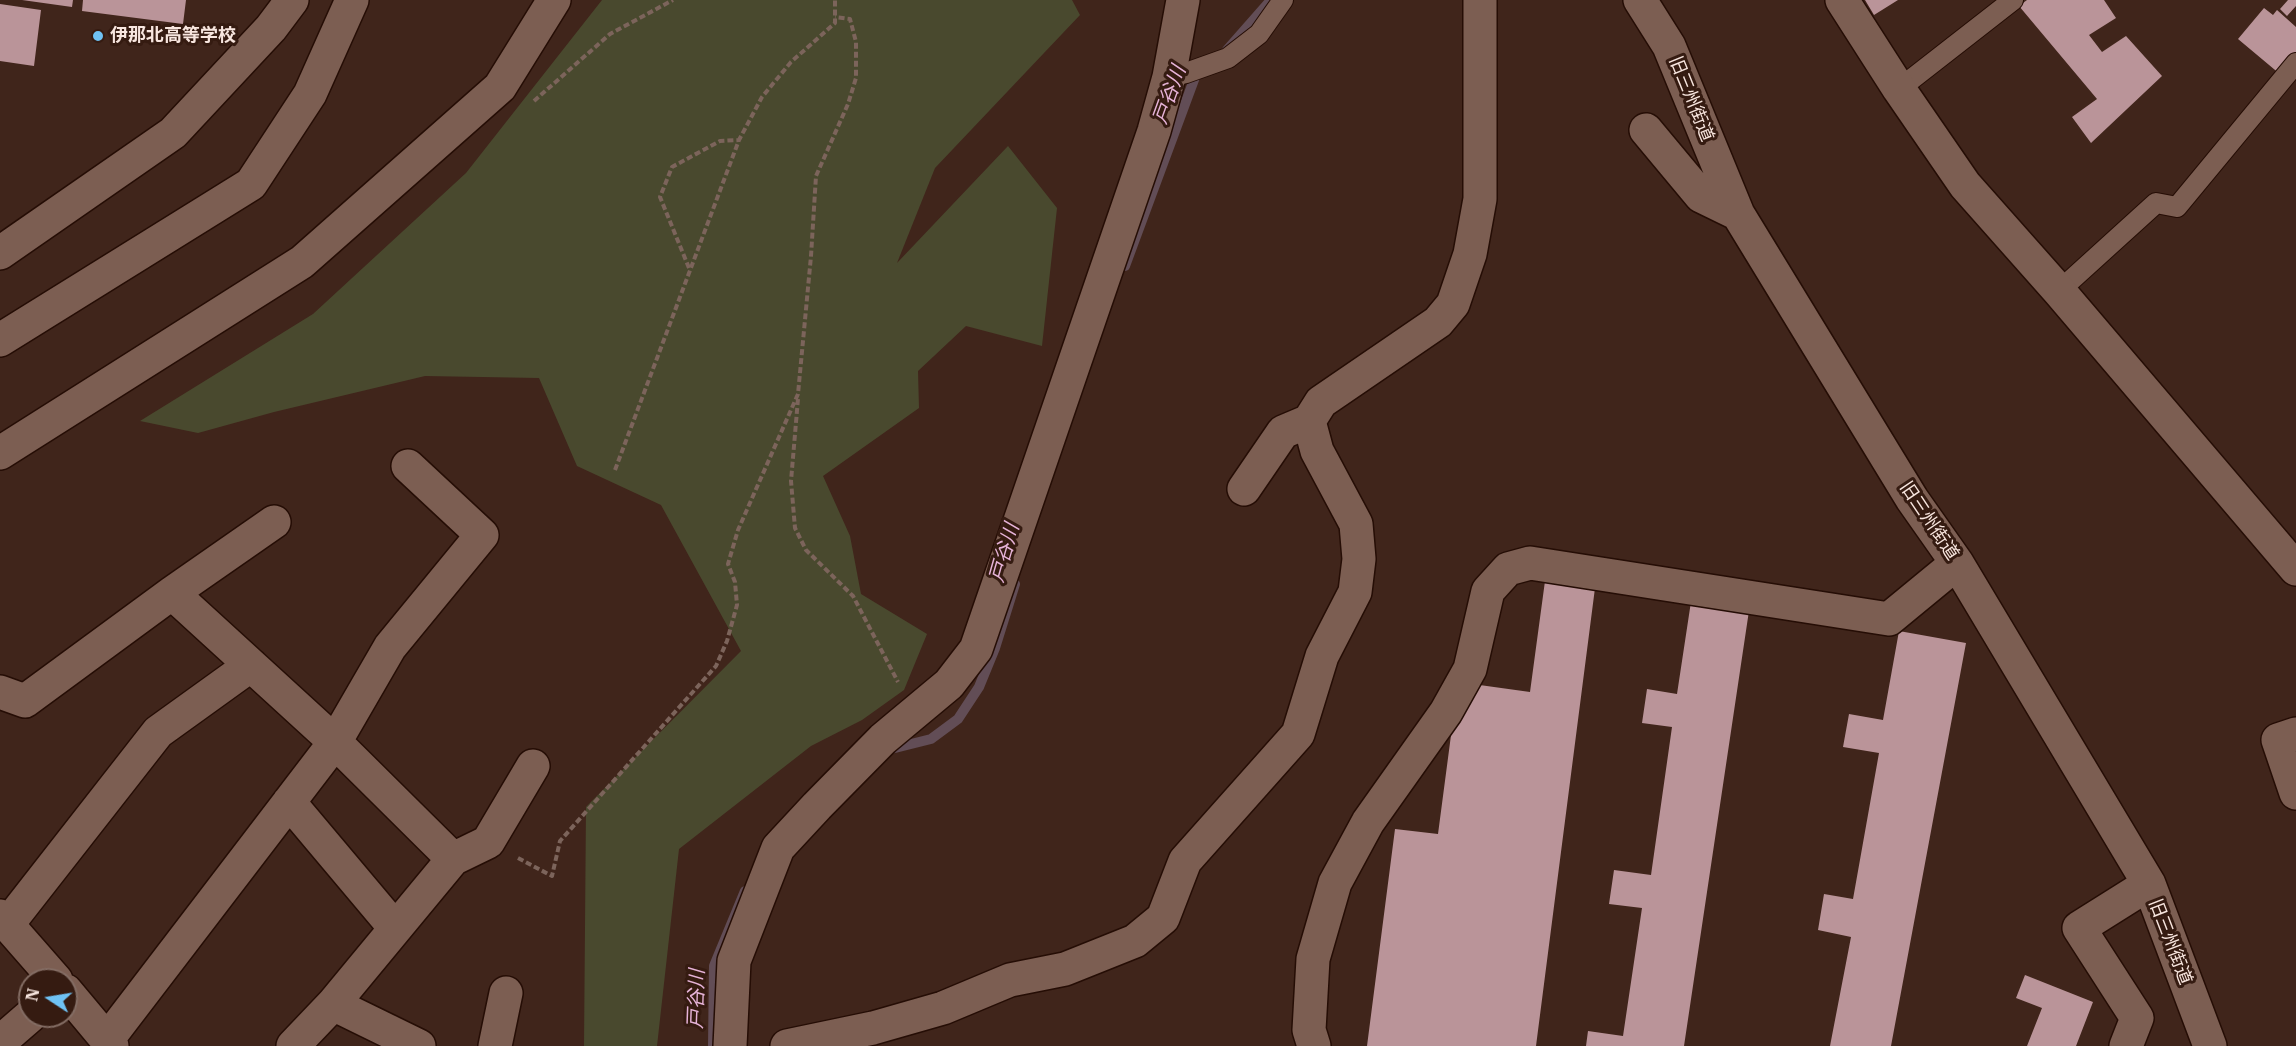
<!DOCTYPE html>
<html>
<head>
<meta charset="utf-8">
<style>
	body { margin:0 }
	#map { position:relative; width:2296px; height:1046px; overflow:hidden; background:#40251b; font-family:"IBM Plex Serif",serif }
	canvas { display:block }
	.north { position:absolute; left:18px; top:968px; width:60px; height:60px; box-sizing:border-box; background:#351b11; border:2px solid #836c63; border-radius:50%; rotate:282deg; font-size:16px; font-weight:700; line-height:24px; text-align:center; color:#f8e6df }
	.north::after { content:''; display:block; margin:auto; width:21px; height:27px; background:#6fc2f4; clip-path:polygon(50% 0,100% 100%,50% 72%,0 100%) }
</style>
</head>
<body>
<div id="map">
<canvas width="2296" height="1046"></canvas>
<div class="north">N</div>
</div>
<script>
const context = document.querySelector('canvas').getContext('2d');
context.lineJoin = 'round';
function fillPath(path, color) {
  context.fillStyle = color;
  context.fill(path, 'evenodd');
}
function toPath(rows) {
  const path = new Path2D();
  for (const r of rows) {
    path.moveTo(r[0], r[1]);
    for (let i = 2; i < r.length; i += 2) path.lineTo(r[i], r[i + 1]);
  }
  return path;
}
function strokePath(path, color, width, dash) {
  context.strokeStyle = color;
  context.lineWidth = width;
  context.lineCap = dash ? 'butt' : 'round';
  context.setLineDash(dash || []);
  context.stroke(path);
}
function label(font, color, halo, rows, align = 'center') {
  context.font = font + ' "IBM Plex Serif","Noto Sans JP",serif';
  context.lineWidth = 6;
  context.setLineDash([]);
  context.textBaseline = 'middle';
  context.strokeStyle = halo;
  context.fillStyle = color;
  for (const [text, x, y, turn = 0] of rows) {
    context.save();
    context.translate(x, y);
    context.rotate((+turn || 0) * Math.PI / 180);
    context.textAlign = isNaN(turn) ? turn : align;
    if (halo) context.strokeText(text, 0, 0);
    context.fillText(text, 0, 0);
    context.restore();
  }
}
const green = toPath([
	[602,0,1072,0,1080,15,935,168,897,263,1008,146,1057,208,1042,346,966,326,918,371,919,408,823,476,850,536,861,594,927,634,904,690,862,720,811,746,679,849,657,1046,584,1046,586,807,741,651,661,505,577,466,539,378,425,376,274,412,198,433,140,421,313,314,466,173]
]);
const stream = toPath([
	[1227,50,1271,0],
	[1125,266,1198,69],
	[887,750,931,739,958,719,979,687,995,648,1015,584],
	[713,1046,714,966,745,891]
]);
const building = toPath([
	[22,0,73,0,72,7],
	[83,0,186,0,183,24,82,11],
	[1865,0,1898,0,1874,15],
	[2027,0,2104,0,2116,18,2089,35,2102,52,2126,36,2162,76,2091,143,2072,117,2097,99,2019,6],
	[2288,0,2296,0,2296,6,2287,16,2280,9],
	[0,4,41,10,34,66,0,61],
	[2264,8,2273,15,2277,10,2296,27,2296,58,2281,75,2238,39],
	[1545,581,1595,588,1536,1046,1367,1046,1395,829,1438,834,1458,682,1530,692],
	[1692,595,1750,604,1684,1046,1586,1046,1588,1031,1623,1036,1642,908,1609,904,1614,870,1651,875,1672,727,1642,723,1647,689,1677,694],
	[1899,631,1966,643,1891,1046,1830,1046,1851,937,1818,930,1824,894,1853,899,1879,753,1843,747,1849,714,1883,720],
	[2025,975,2093,1002,2076,1046,2027,1046,2042,1008,2016,998]
]);
const path = toPath([
	[534,101,610,34,673,0],
	[689,268,660,197,672,167,720,141,739,140],
	[798,399,791,481,795,528,806,550,853,596,898,682],
	[615,470,739,140,762,97,791,62,835,23,835,0],
	[518,858,552,876,560,841,716,666,727,641,737,605,735,582,728,564,738,530,798,394,811,256,816,176,848,104,856,78,856,42,850,19,835,17]
]);
const service = toPath([
	[1169,77,1186,73,1228,58,1259,34,1283,0],
	[1899,89,2013,0],
	[2059,291,2156,203,2177,207,2296,63]
]);
const minor = toPath([
	[1640,0,1669,46,1738,214,1912,499,1957,563,2149,884,2210,1046],
	[1842,0,1899,89,1965,185,2059,291,2296,569],
	[1646,130,1701,196,1738,214],
	[0,253,173,133,271,28,292,0],
	[0,340,251,184,310,94,352,0],
	[1244,489,1283,432,1309,421],
	[172,593,335,742,453,859,333,1004,293,1046],
	[0,692,25,701,172,593,274,522],
	[2296,734,2278,740,2296,793],
	[289,802,395,928],
	[453,859,488,842,533,766],
	[0,916,56,980],
	[7,925,158,732,251,665],
	[66,991,107,1040],
	[333,1004,419,1046],
	[0,1042,30,1016],
	[112,1046,107,1040,335,742,390,647,482,535,408,466],
	[495,1046,506,993],
	[730,1046,734,961,778,848,817,806,883,739,949,684,976,649,1154,131,1169,77,1183,0],
	[787,1046,873,1028,943,1008,1010,980,1065,969,1135,941,1163,918,1185,861,1298,734,1322,656,1355,592,1359,559,1356,524,1317,451,1309,421,1321,402,1438,322,1453,304,1470,254,1480,199,1480,0],
	[1314,1046,1309,1030,1313,959,1335,883,1368,822,1446,712,1470,669,1488,591,1508,569,1530,563,1889,619,1957,563],
	[2126,1046,2137,1018,2079,928,2149,884]
]);
const tertiary = toPath([
	[0,453,302,262,500,87,554,0]
]);
const markers = [
	[98,36,6,"#6fc2f4"]
];
const poiNames = [
	["伊那北高等学校",110,36]
];
const streetNames = [
	["旧三州街道",1691,99,68],
	["旧三州街道",1929,521,56],
	["旧三州街道",2170,942,69]
];
const waterNames = [
	["戸谷川",1170,95,-70],
	["戸谷川",1005,553,-74],
	["戸谷川",697,999,-88]
];
fillPath(green, '#49492e');
strokePath(stream, '#624d56', 10);
fillPath(building, '#ba9499');
strokePath(service, '#250d05', 22);
strokePath(minor, '#250d05', 36);
strokePath(tertiary, '#250d05', 36);
strokePath(path, '#7c645b', 4, [6, 3]);
strokePath(service, '#7c5e52', 20);
strokePath(minor, '#7c5e52', 33);
strokePath(tertiary, '#7c5e52', 33);
for (const [x, y, r, color] of markers) {
  const dot = new Path2D();
  dot.arc(x, y, r, 0, 2 * Math.PI);
  context.fillStyle = color;
  context.fill(dot);
  strokePath(dot, '#351b11', 2);
}
label('bold 18px', '#f8e6df', '#351b11', poiNames, 'left');
label('18px', '#f8e6df', '#351b11', streetNames);
label('italic 20px', '#e6b3d8', '#351b11', waterNames);
</script>
</body>
</html>
